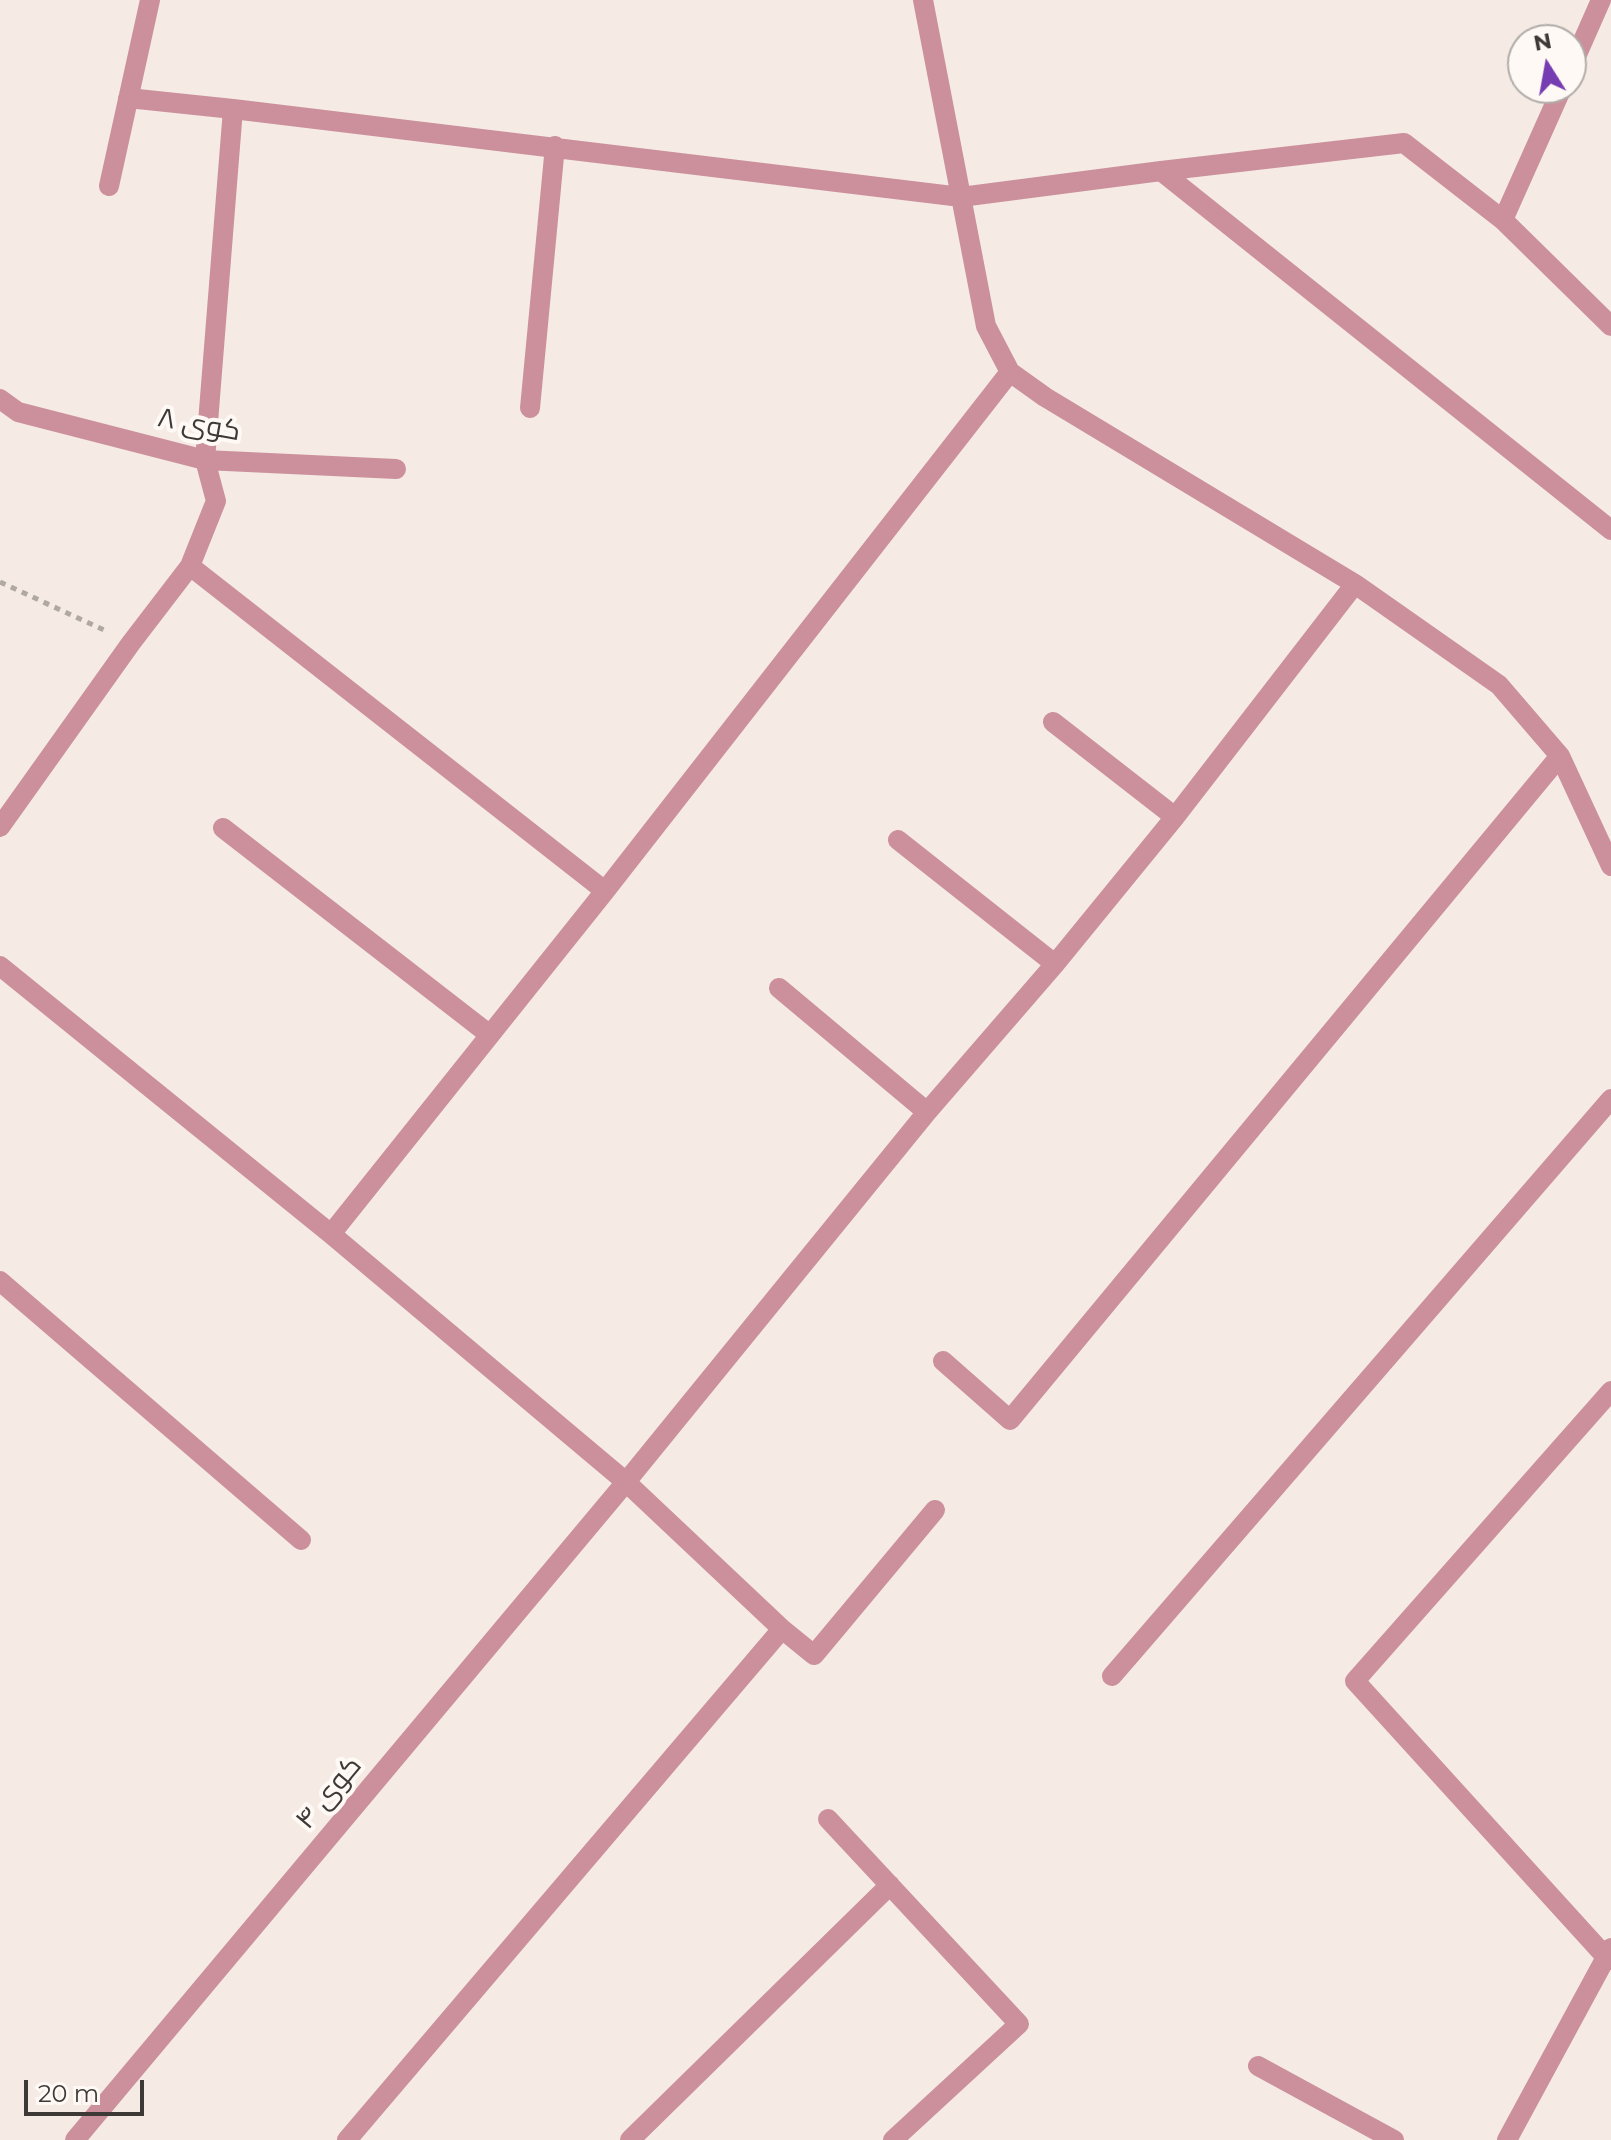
<!DOCTYPE html>
<html>
<head>
<meta charset="utf-8">
<style>
	body { margin:0 }
	#map { position:relative; width:1611px; height:2140px; overflow:hidden; background:#f5ebe4; font-family:Montserrat,sans-serif }
	canvas { display:block }
	.north { position:absolute; left:1507px; top:24px; width:80px; height:80px; box-sizing:border-box; background:#fff9f5; border:2px solid #b1aca9; border-radius:50%; rotate:349deg; font-size:22px; font-weight:700; line-height:32px; text-align:center; color:#3d3937 }
	.north::after { content:''; display:block; margin:auto; width:28px; height:36px; background:#763cb2; clip-path:polygon(50% 0,100% 100%,50% 72%,0 100%) }
	.scale { position:absolute; left:24px; top:2080px; width:120px; height:36px; box-sizing:border-box; border:4px solid #3d3937; border-top:0; padding-left:10px; font-size:24px; line-height:28px; white-space:nowrap; color:#3d3937; -webkit-text-stroke:6px #fff9f5; paint-order:stroke }
</style>
</head>
<body>
<div id="map">
<canvas width="1611" height="2140"></canvas>
<div class="north">N</div>
<div class="scale">20 m</div>
</div>
<script>
const context = document.querySelector('canvas').getContext('2d');
context.lineJoin = 'round';
function toPath(rows) {
  const path = new Path2D();
  for (const r of rows) {
    path.moveTo(r[0], r[1]);
    for (let i = 2; i < r.length; i += 2) path.lineTo(r[i], r[i + 1]);
  }
  return path;
}
function strokePath(path, color, width, dash) {
  context.strokeStyle = color;
  context.lineWidth = width;
  context.lineCap = dash ? 'butt' : 'round';
  context.setLineDash(dash || []);
  context.stroke(path);
}
function label(font, color, halo, rows, align = 'center') {
  context.font = font + ' Montserrat,Cairo,sans-serif';
  context.lineWidth = 8;
  context.setLineDash([]);
  context.textBaseline = 'middle';
  context.strokeStyle = halo;
  context.fillStyle = color;
  for (const [text, x, y, turn = 0] of rows) {
    context.save();
    context.translate(x, y);
    context.rotate((+turn || 0) * Math.PI / 180);
    context.textAlign = isNaN(turn) ? turn : align;
    if (halo) context.strokeText(text, 0, 0);
    context.fillText(text, 0, 0);
    context.restore();
  }
}
const path = toPath([
	[0,582,104,630]
]);
const minor = toPath([
	[923,0,986,326,1010,372,1045,397,1355,584,1499,685,1560,756,1611,866],
	[1571,68,1601,0],
	[128,98,233,109],
	[1161,171,1404,143,1503,220,1611,326],
	[109,186,150,0],
	[1503,220,1562,88],
	[0,399,18,412,205,460,396,469],
	[530,408,555,146],
	[1053,722,1175,817],
	[0,827,131,643,190,566],
	[223,828,490,1035],
	[898,840,1055,964],
	[605,891,190,566,216,501,205,460,233,109,961,197,1161,171,1611,530],
	[0,966,331,1234,626,1482,927,1112,1055,964,1175,817,1355,584],
	[779,988,927,1112],
	[331,1234,605,891,1010,372],
	[0,1281,301,1540],
	[943,1361,1010,1420,1560,756],
	[1611,1391,1355,1681,1606,1957,1611,1960],
	[782,1629,814,1655,935,1510],
	[1112,1676,1611,1099],
	[828,1819,1019,2024,893,2140],
	[1258,2066,1394,2140],
	[75,2140,626,1482,782,1629,347,2140],
	[630,2140,890,1885],
	[1507,2140,1611,1948]
]);
const streetNames = [
	["کوی ۸",199,425,10],
	["کوی ۴",329,1793,-50]
];
strokePath(path, '#b0a8a3', 5, [6, 6]);
strokePath(minor, '#cb909c', 20);
label('28px', '#3d3937', '#fff9f5', streetNames);
</script>
</body>
</html>
